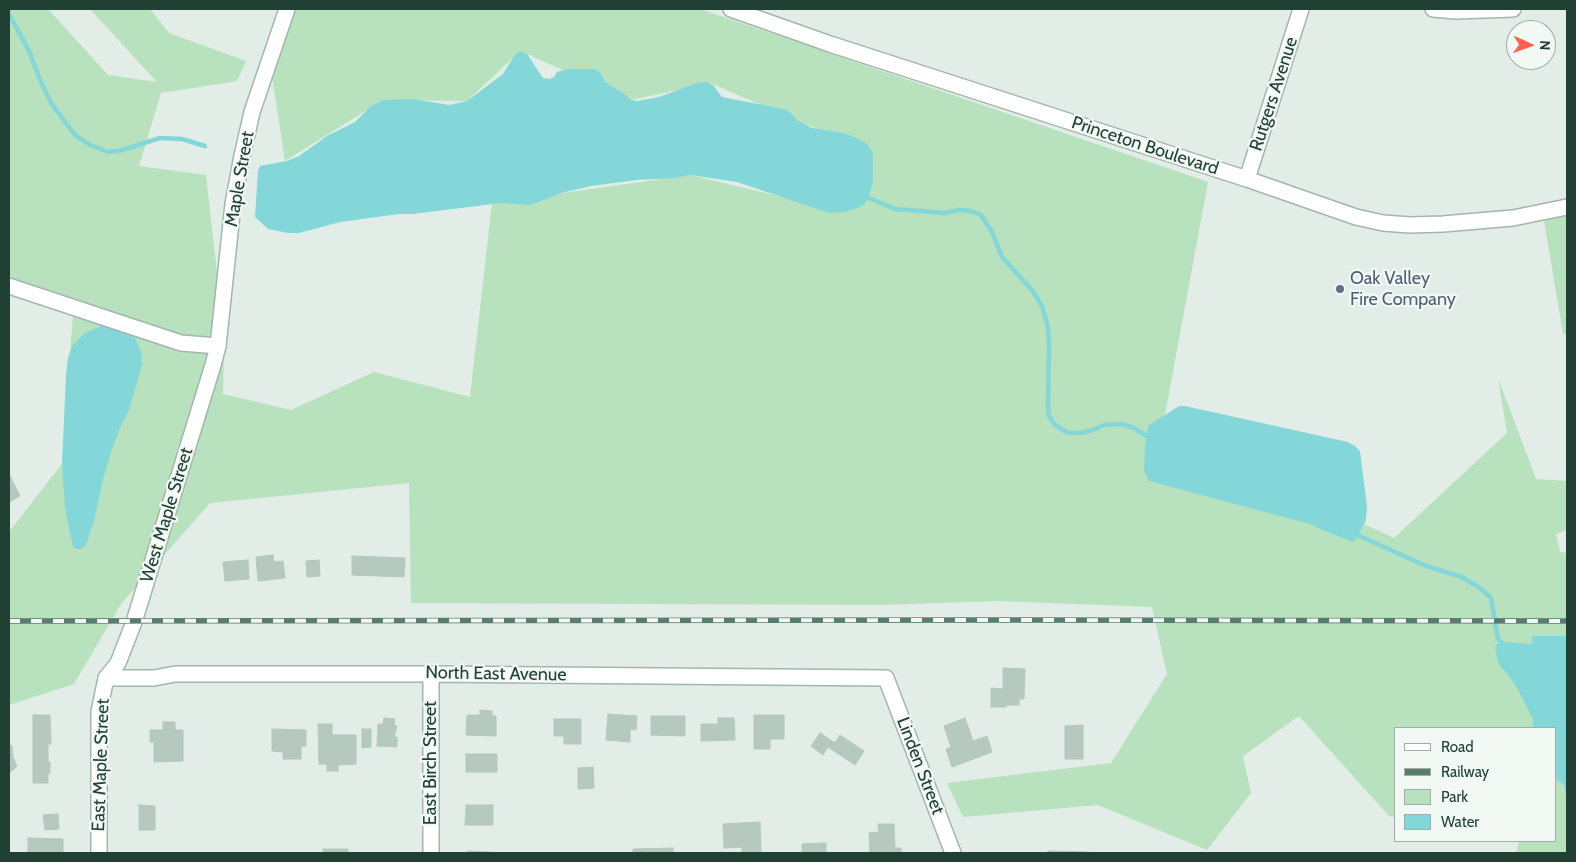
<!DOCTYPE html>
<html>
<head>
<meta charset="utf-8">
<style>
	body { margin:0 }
	#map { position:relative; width:1576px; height:862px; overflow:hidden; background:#e1ede6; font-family:Cabin,sans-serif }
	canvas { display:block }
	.frame { position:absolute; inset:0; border:10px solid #1f4033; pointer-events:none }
	.legend { position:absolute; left:1394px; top:727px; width:162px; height:115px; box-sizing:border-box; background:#f2f9f5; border:1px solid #9eafa7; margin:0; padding:6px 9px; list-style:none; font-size:15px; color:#1f4033 }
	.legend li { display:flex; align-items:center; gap:10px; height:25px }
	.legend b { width:25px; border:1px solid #9eafa7 }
	.north { position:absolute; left:1506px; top:20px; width:50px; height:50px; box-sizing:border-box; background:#f2f9f5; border:1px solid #9eafa7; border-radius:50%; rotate:92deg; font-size:14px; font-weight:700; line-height:20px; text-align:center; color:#1f4033 }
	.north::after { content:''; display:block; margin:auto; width:18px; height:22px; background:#ff614e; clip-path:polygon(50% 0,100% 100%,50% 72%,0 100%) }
</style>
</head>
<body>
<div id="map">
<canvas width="1576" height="862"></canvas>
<div class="frame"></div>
<ul class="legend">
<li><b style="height:6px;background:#fff"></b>Road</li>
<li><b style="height:6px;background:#5a7c6e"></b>Railway</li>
<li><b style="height:14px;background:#b8e1bd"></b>Park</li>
<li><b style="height:14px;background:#83d7d9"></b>Water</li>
</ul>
<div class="north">N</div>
</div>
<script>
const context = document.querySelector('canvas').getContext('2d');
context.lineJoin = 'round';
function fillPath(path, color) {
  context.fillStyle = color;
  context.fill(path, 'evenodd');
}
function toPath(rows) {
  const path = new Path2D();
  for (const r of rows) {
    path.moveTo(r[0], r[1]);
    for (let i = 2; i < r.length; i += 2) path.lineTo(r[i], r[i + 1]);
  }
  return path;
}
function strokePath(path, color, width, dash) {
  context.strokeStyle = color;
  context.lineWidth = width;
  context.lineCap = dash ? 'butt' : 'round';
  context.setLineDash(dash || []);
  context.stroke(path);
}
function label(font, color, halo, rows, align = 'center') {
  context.font = font + ' Cabin,sans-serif';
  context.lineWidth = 4.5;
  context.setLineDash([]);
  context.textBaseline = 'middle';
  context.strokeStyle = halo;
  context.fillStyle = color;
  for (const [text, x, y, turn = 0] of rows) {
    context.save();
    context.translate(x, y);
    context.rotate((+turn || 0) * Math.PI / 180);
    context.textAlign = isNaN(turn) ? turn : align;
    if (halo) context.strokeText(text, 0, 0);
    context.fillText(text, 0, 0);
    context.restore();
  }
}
const green = toPath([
	[9,9,48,9,108,75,157,82,90,9,150,9,169,33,246,61,237,81,161,93,139,166,206,175,224,335,223,394,291,410,374,372,470,397,492,203,690,175,846,212,873,153,710,83,631,100,520,51,467,101,383,100,285,161,271,70,291,9,700,9,1208,182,1162,431,1394,538,1507,433,1498,378,1536,479,1567,481,1567,530,1556,534,1560,552,1567,553,1567,636,1532,636,1533,728,1395,728,1395,817,1389,816,1299,716,1243,756,1251,793,1207,850,1098,805,963,817,947,783,1111,763,1167,674,1152,607,998,601,881,605,411,603,409,483,210,503,121,604,74,684,9,705,9,532,62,464,74,300,9,278],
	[1567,204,1567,334,1563,334,1542,208],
	[1555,779,1564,785,1567,805,1567,853,1516,853,1519,841,1555,841]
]);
const water = toPath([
	[520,51,527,54,543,78,550,79,554,77,557,72,568,69,594,69,600,72,605,82,623,93,631,100,637,101,659,97,697,83,706,82,713,85,722,97,788,110,797,120,812,128,844,133,859,139,866,143,873,153,873,182,868,199,862,206,846,212,829,213,737,182,690,175,674,178,637,180,591,186,561,193,531,205,501,203,413,214,399,214,340,222,299,233,288,233,268,229,255,217,258,170,260,166,287,161,299,156,327,136,355,122,370,107,383,100,413,99,449,105,467,101,503,74,514,56],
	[101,326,120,326,132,332,141,351,142,365,129,410,120,428,112,449,103,479,94,521,86,545,81,549,76,549,73,547,65,508,62,464,66,375,68,358,72,346,85,333],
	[1179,406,1185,406,1348,442,1355,446,1360,451,1367,507,1366,520,1358,536,1353,542,1320,529,1310,524,1149,481,1144,471,1145,446,1148,426],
	[1532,636,1567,636,1567,805,1564,785,1555,779,1555,728,1533,728,1533,719,1516,686,1506,672,1499,665,1495,648,1497,644,1503,642,1532,644]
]);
const stream = toPath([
	[9,14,29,51,41,82,51,103,75,135,90,145,108,152,119,151,160,138,182,139,205,146],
	[864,196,895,209,945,213,959,210,971,211,981,215,992,232,1002,257,1032,290,1042,306,1048,327,1049,345,1048,407,1049,416,1055,425,1068,433,1079,433,1090,431,1104,425,1122,424,1134,428,1151,439],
	[1353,533,1426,566,1462,577,1480,588,1491,598,1498,639,1505,645]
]);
const building = toPath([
	[9,474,20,496,9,502,9,474],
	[273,555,274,562,283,561,285,578,258,581,256,557,273,555],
	[352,556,405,558,404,577,352,575,352,556],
	[248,560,249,579,225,581,223,562,248,560],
	[319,560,320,576,307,577,306,561,319,560],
	[1003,668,1025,669,1024,699,1019,699,1019,705,1007,705,1006,707,991,707,991,688,1003,689,1003,668],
	[480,710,492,711,492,716,496,716,496,736,466,735,467,715,480,715,480,710],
	[608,714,637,716,636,730,630,729,630,742,606,740,608,714],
	[33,715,50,715,51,744,48,744,48,762,50,762,50,773,48,773,48,783,33,783,33,715],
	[754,715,784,715,784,739,770,739,770,749,754,749,754,715],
	[651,716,685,716,685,736,651,735,651,716],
	[384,718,395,719,394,726,397,726,394,737,397,737,397,747,377,746,378,724,383,724,384,718],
	[718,718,734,718,735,740,701,741,701,724,718,724,718,718],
	[965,718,973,741,987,736,992,752,952,767,946,749,951,747,944,726,965,718],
	[554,719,581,719,581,744,564,744,564,736,554,736,554,719],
	[163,722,175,722,175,730,183,730,183,761,154,762,154,742,150,742,150,730,163,730,163,722],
	[318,724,332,724,332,735,356,735,356,764,338,765,338,771,327,771,327,764,319,764,318,724],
	[1083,725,1083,759,1065,759,1065,726,1083,725],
	[272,729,306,730,306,746,301,746,301,759,283,759,283,752,272,751,272,729],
	[362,729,371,729,371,747,362,748,362,729],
	[820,733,835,743,840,735,864,751,855,765,828,747,823,755,811,746,820,733],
	[9,744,12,746,13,757,17,766,12,771,9,772,9,744],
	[466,754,497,754,497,772,466,772,466,754],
	[593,767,594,788,578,789,578,768,593,767],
	[139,805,155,806,155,830,139,830,139,805],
	[466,805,493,805,493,825,465,825,466,805],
	[58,814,59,829,45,830,43,815,58,814],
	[760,822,761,853,742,853,742,847,724,848,723,824,760,822],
	[878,824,894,824,895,848,901,848,901,853,870,853,869,833,879,832,878,824],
	[28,838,63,839,63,853,28,853,28,838],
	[826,843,826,853,802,853,802,844,826,843],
	[673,848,673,853,633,853,633,849,673,848],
	[323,849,348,849,348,853,323,853,323,849],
	[468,851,505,853,468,853,468,851],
	[1048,851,1089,852,1089,853,1048,853,1048,851]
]);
const minor = toPath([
	[731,9,830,44,1247,179,1356,217,1383,223,1410,225,1443,224,1513,218,1567,207],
	[1433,9,1456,11,1513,9],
	[1247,179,1301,9],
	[9,286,181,343,218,346],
	[431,674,431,853],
	[106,678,154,678,175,674,431,674,886,678,953,853]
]);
const tertiary = toPath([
	[99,853,99,712,106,678,118,663,134,622,213,365,218,346,233,204,242,156,252,112,287,9]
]);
const rail = toPath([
	[9,621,1014,620,1567,621]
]);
const markers = [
	[1340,289,5,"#5c6f8a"]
];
const streetNames = [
	["Rutgers Avenue",1274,94,-72],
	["Princeton Boulevard",1145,146,18],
	["Maple Street",240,179,-80],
	["West Maple Street",167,515,-73],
	["North East Avenue",496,674,1],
	["East Birch Street",431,763,-90],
	["East Maple Street",101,765,-88],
	["Linden Street",920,766,69]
];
const serviceNames = [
	["Oak Valley",1350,279],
	["Fire Company",1350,300]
];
fillPath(green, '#b8e1bd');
fillPath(water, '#83d7d9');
strokePath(stream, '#83d7d9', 4.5);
fillPath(building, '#b6c9bf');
strokePath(building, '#b3c8bc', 1);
strokePath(minor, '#a3b6ad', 18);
strokePath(tertiary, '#a3b6ad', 18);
strokePath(minor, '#fff', 15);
strokePath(tertiary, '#fff', 15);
strokePath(rail, '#5a7c6e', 5.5);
strokePath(rail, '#f2f9f5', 4, [11]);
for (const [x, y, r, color] of markers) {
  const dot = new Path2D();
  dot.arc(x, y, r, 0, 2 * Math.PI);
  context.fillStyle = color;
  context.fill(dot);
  strokePath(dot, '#f2f9f5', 2);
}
label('18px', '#1f4033', '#f2f9f5', streetNames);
label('18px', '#4e5e75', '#f2f9f5', serviceNames, 'left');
</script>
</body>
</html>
